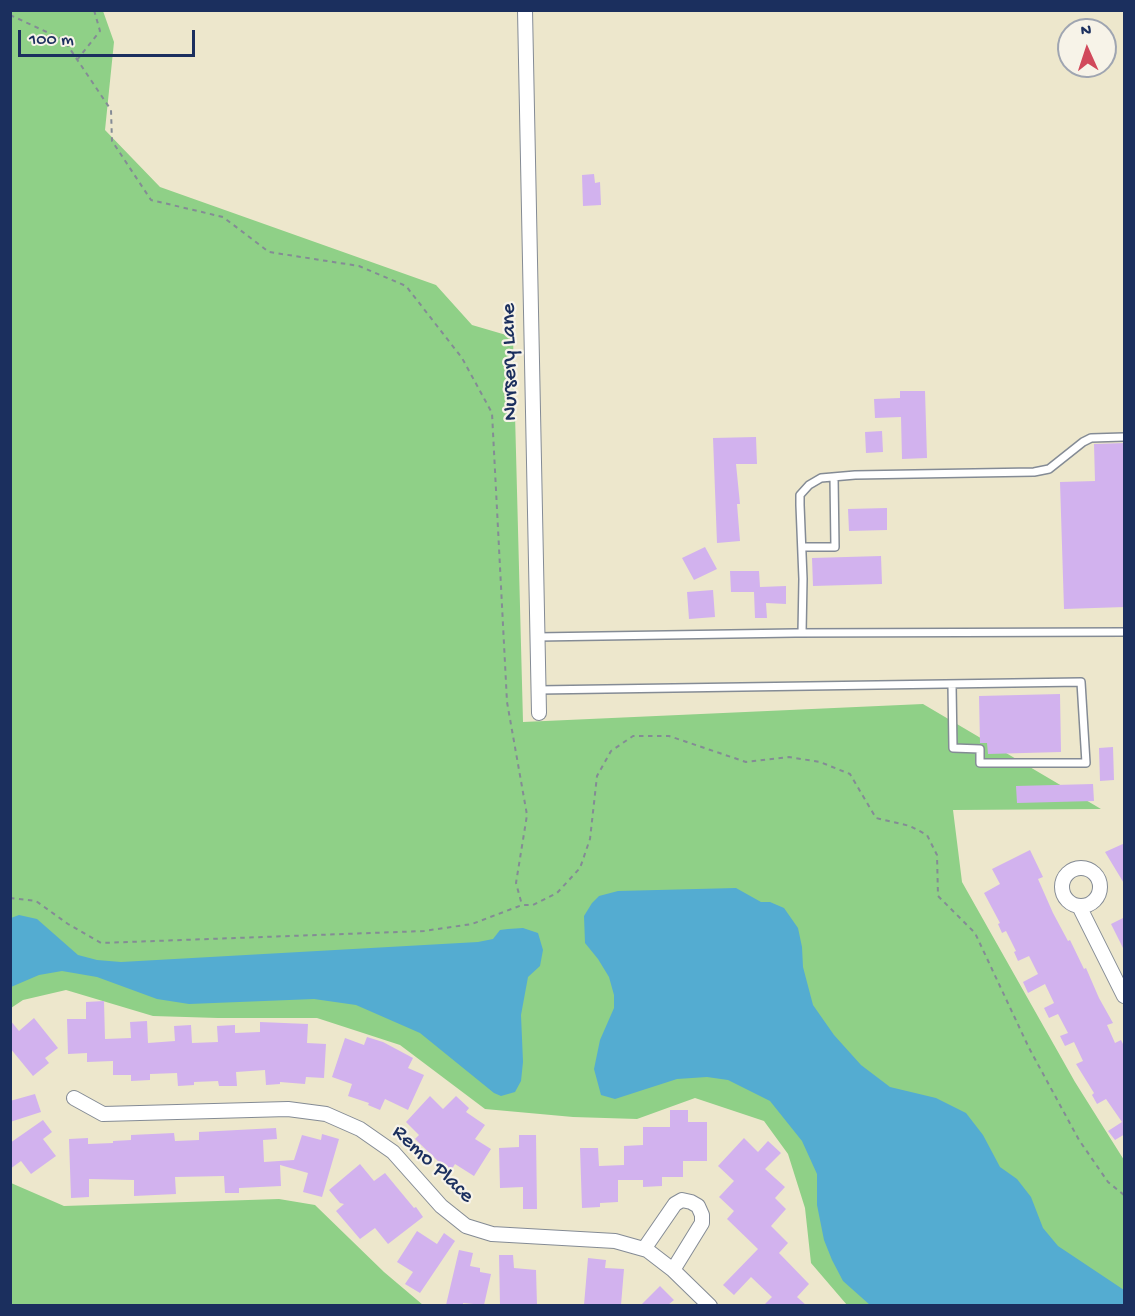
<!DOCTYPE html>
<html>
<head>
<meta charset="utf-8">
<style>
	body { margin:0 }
	#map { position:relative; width:1135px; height:1316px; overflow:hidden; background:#ede7cc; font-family:"Gochi Hand",sans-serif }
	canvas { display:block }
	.frame { position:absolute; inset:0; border:12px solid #1b2f5e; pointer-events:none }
	.north { position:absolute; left:1057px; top:18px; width:60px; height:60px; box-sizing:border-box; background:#f7f3e8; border:2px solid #9fa5b1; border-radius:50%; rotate:357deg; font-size:16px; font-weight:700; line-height:24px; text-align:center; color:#1b2f5e }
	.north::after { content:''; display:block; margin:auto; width:21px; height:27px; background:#d1495b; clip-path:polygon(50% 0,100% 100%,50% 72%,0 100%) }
	.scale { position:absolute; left:18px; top:30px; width:177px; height:27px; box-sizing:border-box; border:3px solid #1b2f5e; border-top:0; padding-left:8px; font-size:18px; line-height:21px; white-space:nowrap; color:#1b2f5e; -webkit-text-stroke:4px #f7f3e8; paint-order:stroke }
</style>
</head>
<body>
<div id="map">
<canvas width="1135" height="1316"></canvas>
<div class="frame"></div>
<div class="north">N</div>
<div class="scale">100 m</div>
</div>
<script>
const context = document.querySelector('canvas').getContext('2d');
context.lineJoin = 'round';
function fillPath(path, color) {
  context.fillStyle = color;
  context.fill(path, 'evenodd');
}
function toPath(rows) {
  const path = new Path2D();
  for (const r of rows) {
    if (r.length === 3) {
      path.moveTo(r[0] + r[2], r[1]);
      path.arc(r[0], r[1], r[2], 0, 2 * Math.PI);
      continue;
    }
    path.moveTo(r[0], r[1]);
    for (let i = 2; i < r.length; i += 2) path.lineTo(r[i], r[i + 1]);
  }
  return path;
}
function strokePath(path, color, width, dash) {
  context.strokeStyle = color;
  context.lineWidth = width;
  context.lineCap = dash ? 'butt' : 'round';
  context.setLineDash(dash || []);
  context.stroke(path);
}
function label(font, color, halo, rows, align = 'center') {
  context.font = font + ' "Gochi Hand",sans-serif';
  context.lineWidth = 4.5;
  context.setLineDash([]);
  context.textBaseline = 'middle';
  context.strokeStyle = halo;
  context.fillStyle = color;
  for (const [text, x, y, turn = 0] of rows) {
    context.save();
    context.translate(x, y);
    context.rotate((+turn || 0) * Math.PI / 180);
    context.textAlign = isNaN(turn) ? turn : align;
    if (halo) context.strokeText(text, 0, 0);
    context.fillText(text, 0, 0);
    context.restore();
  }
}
const green = toPath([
	[11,11,103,11,114,42,105,130,160,187,436,285,472,325,513,337,523,722,923,704,1101,809,953,810,962,882,1075,1082,1124,1160,1124,1305,847,1305,811,1263,805,1208,788,1154,764,1121,695,1098,637,1119,573,1117,485,1109,400,1045,317,1018,218,1018,153,1016,66,990,23,1000,11,1008],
	[11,1183,64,1206,279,1199,315,1205,384,1272,423,1305,11,1305]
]);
const water = toPath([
	[736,888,761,902,770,902,784,908,798,928,802,947,803,967,813,1005,834,1035,861,1065,890,1087,936,1098,966,1113,983,1135,1000,1167,1017,1179,1031,1197,1043,1228,1058,1246,1124,1290,1124,1305,870,1305,843,1281,832,1260,824,1240,817,1205,817,1174,802,1141,770,1101,728,1080,707,1077,677,1079,615,1099,601,1095,594,1069,600,1040,614,1008,614,995,609,977,598,959,585,943,584,916,592,903,599,896,618,891],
	[19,915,37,919,78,955,97,960,121,962,478,942,493,939,500,930,508,929,523,928,538,933,543,950,540,966,528,977,521,1015,523,1062,521,1081,515,1092,501,1096,494,1093,420,1033,356,1005,314,999,189,1004,157,999,97,977,62,971,39,975,11,987,11,918]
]);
const building = toPath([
	[594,174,595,183,600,182,601,205,583,206,582,175],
	[900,391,925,391,927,458,902,459,901,417,875,418,874,399,900,398],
	[882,431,883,452,866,453,865,432],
	[756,437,757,464,736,464,740,504,737,504,740,541,717,543,713,438],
	[1125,443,1125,607,1064,609,1060,482,1095,481,1094,444],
	[887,508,887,530,849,531,848,509],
	[705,547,717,569,694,580,682,558],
	[881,556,882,584,813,586,812,558],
	[730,571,759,571,760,587,786,586,786,604,766,603,767,618,755,618,754,592,731,592],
	[713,590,715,617,689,619,687,592],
	[1060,694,1061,752,988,754,987,743,980,743,979,696],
	[1113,747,1114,780,1100,781,1099,748],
	[1093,784,1094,801,1017,803,1016,786],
	[1125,843,1125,885,1105,852],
	[1030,850,1043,877,1038,879,1053,913,1068,941,1070,940,1084,969,1086,968,1099,998,1113,1023,1107,1025,1115,1043,1121,1040,1125,1048,1125,1134,1115,1140,1108,1131,1122,1122,1106,1099,1097,1104,1092,1095,1094,1093,1076,1064,1083,1061,1074,1042,1065,1046,1060,1036,1068,1033,1058,1014,1049,1018,1044,1008,1054,1003,1045,984,1028,993,1023,982,1038,974,1029,956,1018,961,1014,952,1016,951,1006,931,1002,933,998,924,1000,923,984,893,1000,884,992,869],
	[1125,917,1125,952,1111,924],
	[104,1001,105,1039,131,1038,130,1022,147,1021,148,1043,175,1041,174,1026,191,1025,192,1043,218,1042,217,1026,235,1025,235,1033,260,1032,260,1022,308,1024,307,1043,326,1044,324,1078,306,1077,305,1084,280,1082,280,1084,266,1085,265,1070,236,1072,237,1086,219,1086,218,1081,194,1082,194,1085,178,1086,177,1073,150,1074,150,1080,131,1081,131,1075,113,1075,113,1061,87,1062,87,1053,68,1054,67,1019,86,1019,86,1002],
	[34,1018,58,1048,45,1058,49,1063,33,1076,10,1048,10,1020,19,1031],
	[367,1037,383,1042,413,1058,408,1068,424,1075,408,1110,385,1099,380,1110,368,1105,369,1103,348,1096,352,1084,332,1077,345,1038,364,1045],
	[35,1094,41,1112,10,1122,10,1101],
	[430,1096,443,1109,456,1096,469,1108,466,1112,485,1125,475,1139,491,1149,474,1176,455,1164,450,1172,437,1164,439,1162,415,1139,419,1135,406,1122],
	[670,1110,688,1110,688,1122,707,1122,707,1161,683,1161,683,1177,662,1177,662,1186,643,1187,643,1180,618,1180,618,1202,600,1203,600,1207,582,1208,580,1148,598,1148,599,1166,624,1165,624,1146,643,1145,643,1127,670,1127],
	[43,1120,52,1132,43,1139,56,1156,31,1174,21,1161,10,1169,10,1143],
	[276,1128,277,1139,263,1140,264,1162,294,1160,302,1135,321,1140,322,1134,339,1139,322,1197,303,1192,308,1173,280,1165,281,1186,239,1188,239,1193,225,1193,224,1176,175,1177,176,1194,134,1196,134,1180,89,1179,89,1197,71,1198,69,1139,88,1138,88,1144,113,1143,113,1141,131,1140,131,1135,174,1133,175,1141,199,1140,199,1132],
	[519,1135,536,1135,537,1209,523,1209,523,1187,500,1188,499,1148,519,1147],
	[744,1138,758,1152,768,1141,781,1153,765,1169,785,1187,775,1198,786,1209,771,1226,788,1243,779,1253,809,1284,797,1297,806,1305,764,1305,772,1297,751,1277,734,1295,723,1285,758,1249,727,1219,734,1211,719,1197,734,1181,718,1166],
	[360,1164,374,1181,385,1173,414,1208,416,1207,423,1217,388,1244,375,1228,360,1239,336,1211,344,1204,340,1203,329,1190],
	[417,1231,437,1244,444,1233,455,1241,420,1293,405,1284,413,1272,397,1262],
	[459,1250,473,1253,470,1266,480,1268,480,1272,491,1274,484,1305,463,1303,463,1305,446,1305],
	[499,1255,513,1255,514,1268,536,1270,537,1305,500,1305],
	[588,1258,606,1260,605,1268,624,1269,621,1305,584,1305],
	[660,1286,674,1300,668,1305,641,1305]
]);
const path = toPath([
	[10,15,64,40,111,110,112,141,151,200,223,217,269,252,359,266,406,286,462,358,492,413,507,702,527,815,516,883,522,905],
	[77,60,100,31,94,10],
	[10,898,36,901,68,924,101,943,424,931,472,924,522,905,533,905,557,893,580,868,590,839,597,776,611,751,633,736,669,736,746,762,789,757,820,762,850,774,876,818,910,826,927,835,937,855,938,896,975,933,1029,1048,1079,1140,1108,1182,1124,1195]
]);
const service = toPath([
	[802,547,835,547,834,477],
	[802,633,803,579,800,505,800,495,809,485,821,478,855,475,1034,472,1049,469,1083,442,1091,438,1124,437],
	[537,637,795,633,1124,632],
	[538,690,1081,682,1086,763,980,763,980,749,953,748,952,685]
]);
const minor = toPath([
	[525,10,539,713],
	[1081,887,19],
	[1079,906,1124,996],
	[74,1098,103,1114,288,1109,326,1114,360,1129,393,1152,441,1206,466,1226,492,1234,615,1241,647,1250,673,1270,710,1306],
	[644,1249,675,1204,682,1200,691,1202,698,1206,702,1215,702,1223,673,1270]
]);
const streetNames = [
	["Nursery Lane",511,362,-91],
	["Remo Place",432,1165,43]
];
fillPath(green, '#8fd087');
fillPath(water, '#54acd1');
fillPath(building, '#d2b2ee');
strokePath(service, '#848b95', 10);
strokePath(minor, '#848b95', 16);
strokePath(path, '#848b95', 2, [4.5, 4.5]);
strokePath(service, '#fff', 7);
strokePath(minor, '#fff', 14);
label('22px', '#1b2f5e', '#f7f3e8', streetNames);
</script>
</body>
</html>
